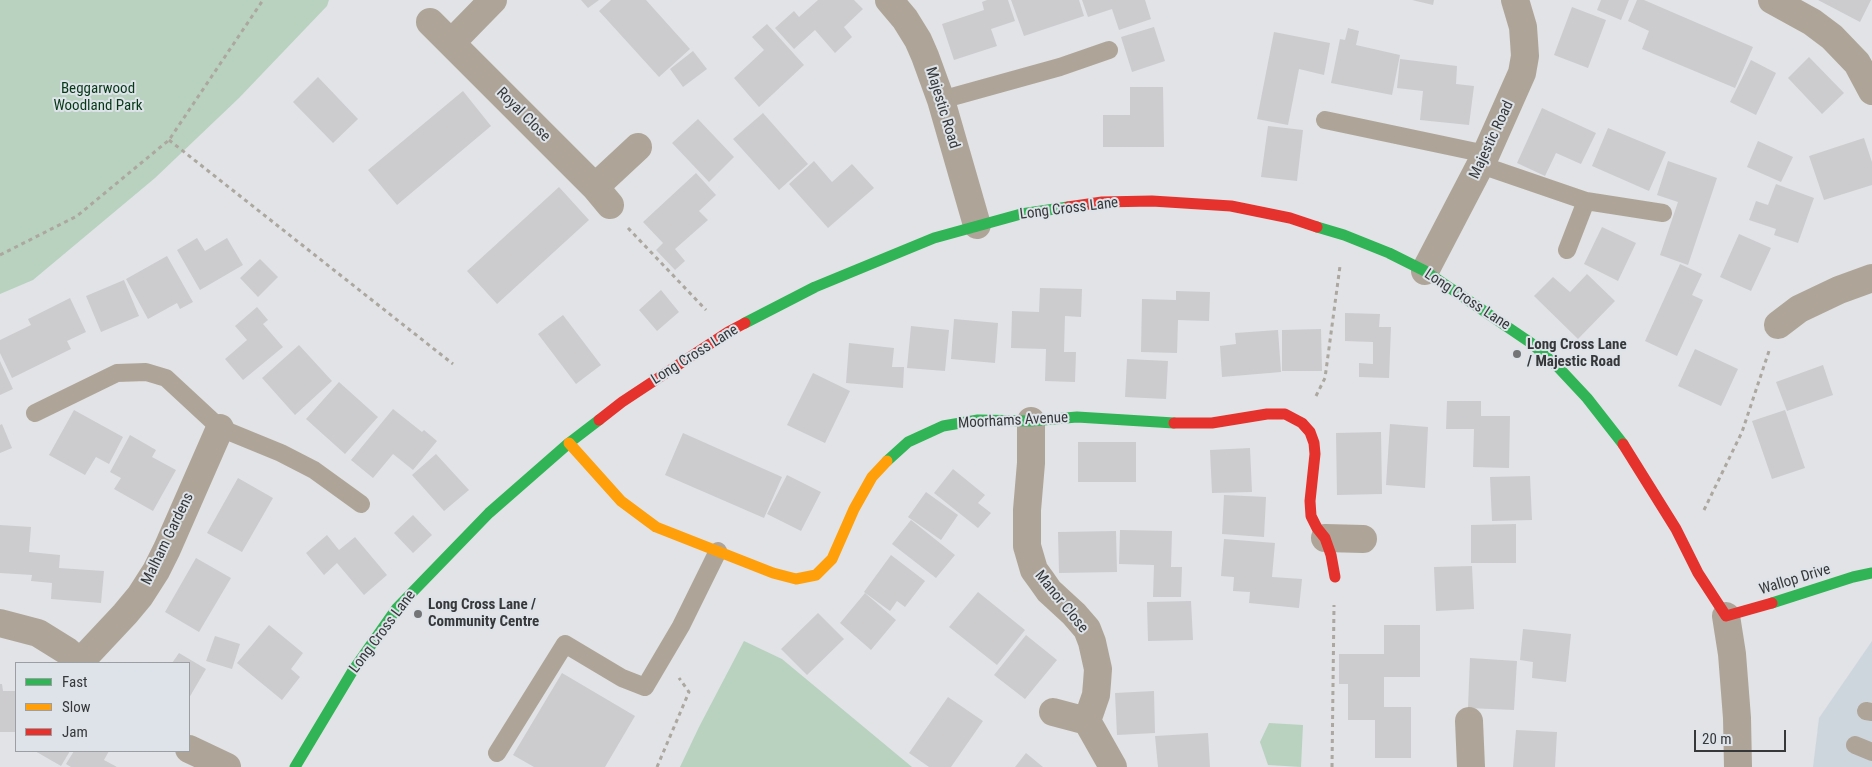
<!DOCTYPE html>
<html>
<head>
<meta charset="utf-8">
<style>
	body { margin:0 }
	#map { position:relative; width:1872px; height:767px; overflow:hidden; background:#e1e3e6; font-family:"Roboto Condensed",sans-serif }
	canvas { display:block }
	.legend { position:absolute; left:15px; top:662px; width:175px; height:90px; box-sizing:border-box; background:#dee3e9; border:1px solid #9b9fa3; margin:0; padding:6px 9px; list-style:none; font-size:15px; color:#36383a }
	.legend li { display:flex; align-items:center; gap:10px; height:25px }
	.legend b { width:25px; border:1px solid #9b9fa3 }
	.scale { position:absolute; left:1694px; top:730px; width:92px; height:22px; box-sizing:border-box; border:2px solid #36383a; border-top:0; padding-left:6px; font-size:15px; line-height:18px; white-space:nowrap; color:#36383a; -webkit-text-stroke:4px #dee3e9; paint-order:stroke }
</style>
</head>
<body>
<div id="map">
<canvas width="1872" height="767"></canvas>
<ul class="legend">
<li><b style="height:6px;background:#30b455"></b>Fast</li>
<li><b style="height:6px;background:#ff9f0a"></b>Slow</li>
<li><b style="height:6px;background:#e5322d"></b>Jam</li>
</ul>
<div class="scale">20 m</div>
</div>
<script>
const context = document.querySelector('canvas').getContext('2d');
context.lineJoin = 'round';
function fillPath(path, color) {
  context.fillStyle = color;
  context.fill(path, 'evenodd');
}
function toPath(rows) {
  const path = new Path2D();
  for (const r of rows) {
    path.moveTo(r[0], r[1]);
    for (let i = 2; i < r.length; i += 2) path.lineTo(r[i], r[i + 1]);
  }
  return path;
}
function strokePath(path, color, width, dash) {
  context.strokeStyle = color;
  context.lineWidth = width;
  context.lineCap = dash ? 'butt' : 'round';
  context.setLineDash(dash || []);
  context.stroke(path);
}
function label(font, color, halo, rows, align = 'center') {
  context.font = font + ' "Roboto Condensed",sans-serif';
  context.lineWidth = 4;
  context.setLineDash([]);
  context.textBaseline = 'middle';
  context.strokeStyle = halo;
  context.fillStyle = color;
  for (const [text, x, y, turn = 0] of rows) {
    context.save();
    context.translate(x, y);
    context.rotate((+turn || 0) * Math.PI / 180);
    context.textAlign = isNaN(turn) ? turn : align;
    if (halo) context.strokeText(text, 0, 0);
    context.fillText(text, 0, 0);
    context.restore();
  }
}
const built = toPath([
	[1872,641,1872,767,1813,767,1819,718]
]);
const green = toPath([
	[0,0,329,0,327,6,239,98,155,178,33,280,0,294],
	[744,641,782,659,912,767,680,767,699,727],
	[1269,723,1303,725,1301,767,1268,765,1260,742]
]);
const building = toPath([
	[581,0,599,0,588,8],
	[611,0,646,0,690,49,659,77,599,11],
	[818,0,854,0,863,9,844,27,852,37,835,53,815,30,794,49,775,28,794,11,799,17],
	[987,0,1008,0,1015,21,991,29,997,46,954,60,942,24,984,10,982,2],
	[1011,0,1079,0,1084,16,1024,36],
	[1082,0,1145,0,1151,19,1119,30,1112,9,1088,17],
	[1412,0,1434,0,1433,5],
	[1601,0,1629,0,1621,20,1597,10],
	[1637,0,1644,0,1753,47,1735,88,1642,49,1649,31,1628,21],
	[1818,0,1871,0,1860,22],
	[1572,7,1606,20,1588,68,1554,55],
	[767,24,804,65,759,107,734,78,764,50,752,37],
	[1154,27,1165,61,1132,72,1121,37],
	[1348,28,1359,31,1356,45,1400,55,1392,95,1331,83,1340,39,1345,40],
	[1274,32,1330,43,1324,75,1299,69,1288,125,1257,119],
	[693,51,707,69,683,87,670,69],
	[1809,57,1844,93,1822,114,1788,78],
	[1400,59,1457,66,1456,84,1474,86,1469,125,1420,120,1423,91,1397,88],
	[1751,60,1776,73,1756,115,1730,102],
	[318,77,358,119,333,143,293,102],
	[1130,87,1163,87,1164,147,1103,147,1103,115,1130,115],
	[463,91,491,126,397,205,368,170],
	[1542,108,1596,133,1581,164,1556,153,1545,176,1517,163],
	[763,113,808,164,779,190,733,139],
	[698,119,734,157,709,182,672,143],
	[1268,126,1303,130,1297,181,1261,177],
	[1608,128,1666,152,1649,191,1592,166],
	[1864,138,1872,162,1872,185,1824,200,1809,156],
	[1758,141,1793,157,1781,182,1747,167],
	[814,161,832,182,852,164,874,188,828,228,789,184],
	[1668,161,1717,178,1688,265,1660,255,1678,202,1657,195],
	[696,173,716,195,699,211,708,220,675,249,685,261,675,270,656,250,663,243,643,222],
	[1776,184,1814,198,1798,243,1774,235,1776,229,1749,220,1756,201,1768,205],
	[559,187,589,220,497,304,467,271],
	[1602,227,1636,243,1618,281,1584,264],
	[1739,234,1771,248,1751,291,1720,277],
	[197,238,205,251,227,238,243,265,200,290,177,250],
	[167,256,193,302,180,309,177,303,148,319,126,279],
	[260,259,278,277,258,297,240,278],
	[1680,264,1702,274,1692,295,1703,300,1677,356,1645,341],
	[1587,274,1615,301,1578,339,1534,296,1553,277,1570,292],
	[124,280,139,316,101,332,86,296],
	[1040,288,1082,289,1081,317,1065,316,1064,352,1076,352,1075,382,1045,381,1046,349,1011,348,1012,311,1039,312],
	[661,290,679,312,657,331,639,310],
	[1176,291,1210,292,1209,321,1178,320,1177,353,1141,352,1142,299,1176,300],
	[70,298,86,332,67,341,71,349,12,378,0,353,0,340,31,325,28,319],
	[257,307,268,320,263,324,283,347,243,380,225,359,247,340,235,326],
	[1345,313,1380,314,1379,327,1391,327,1389,378,1359,377,1359,363,1373,364,1373,342,1345,341],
	[563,315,601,365,576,384,538,334],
	[954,319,998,323,995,363,951,359],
	[911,326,949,330,945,371,907,368],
	[1321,329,1322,371,1282,371,1282,330],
	[1278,330,1281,372,1222,377,1220,346,1236,344,1235,333],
	[849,343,894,348,892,367,904,367,903,388,846,383],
	[299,345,332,381,295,415,262,378],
	[1695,349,1738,369,1721,406,1678,386],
	[1127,359,1168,361,1166,399,1125,397],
	[0,361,13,389,0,395],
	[1823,365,1833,395,1787,411,1776,382],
	[813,373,850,391,825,443,787,425],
	[339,382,378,417,345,454,306,419],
	[1447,401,1481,401,1481,416,1510,416,1509,468,1473,467,1474,429,1446,429],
	[393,409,422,432,424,430,437,441,413,470,393,454,373,478,351,460],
	[74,410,123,437,109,464,96,457,85,475,49,455],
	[1785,410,1805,468,1772,479,1752,421],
	[2,424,12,448,0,453,0,425],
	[1390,424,1428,427,1425,488,1386,485],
	[1381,432,1382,494,1337,495,1336,433],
	[683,433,782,477,764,518,665,475],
	[130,435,156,450,152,457,176,470,153,511,114,489,121,478,110,472],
	[1078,442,1136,442,1136,482,1078,482],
	[1250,448,1252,492,1212,493,1210,450],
	[436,454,469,490,444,511,412,475],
	[953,469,985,495,978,503,991,513,978,528,934,493],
	[787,475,821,492,801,531,767,514],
	[1530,476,1532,520,1492,521,1490,477],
	[238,478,273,498,242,552,207,533],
	[926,492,958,515,941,540,908,517],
	[1224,495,1266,497,1264,537,1222,534],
	[413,515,432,535,413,553,394,533],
	[911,520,955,555,936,578,892,544],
	[1516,524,1516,563,1471,563,1471,525],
	[0,525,31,527,29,552,60,555,59,568,104,571,101,603,51,599,52,583,31,581,32,575,0,573],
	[1120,530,1172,531,1171,567,1182,567,1181,597,1153,597,1154,565,1119,564],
	[1116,531,1117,572,1059,573,1058,532],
	[327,535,339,550,355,537,387,575,364,595,337,563,324,575,306,553],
	[1224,539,1275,543,1272,577,1302,579,1299,608,1249,603,1250,592,1233,591,1234,577,1221,576],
	[891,555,925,581,905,607,897,601,890,611,864,592],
	[196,558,231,578,199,632,165,612],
	[1472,566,1474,609,1436,611,1434,567],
	[978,592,1025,630,997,665,949,627],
	[865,593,896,620,871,650,840,623],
	[1191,601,1193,640,1148,641,1147,602],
	[818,613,844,639,807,675,781,649],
	[269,625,303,653,291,669,300,677,282,700,237,663],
	[1384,625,1420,625,1420,677,1384,677,1384,707,1411,707,1411,758,1375,758,1375,720,1348,720,1348,684,1339,684,1339,654,1384,654],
	[1523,629,1571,634,1566,682,1532,678,1533,662,1520,660],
	[1026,635,1057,660,1025,699,994,675],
	[215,636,240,644,232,669,206,661],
	[179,653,206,669,189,698,189,663,172,663],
	[1470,658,1517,661,1514,710,1468,708],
	[562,673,635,716,605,767,534,767,513,755],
	[0,684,2,684,3,691,16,691,16,732,0,732],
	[1154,691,1155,733,1117,735,1115,693],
	[948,697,983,721,951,767,929,767,909,753],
	[1516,730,1557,732,1555,767,1513,767],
	[1208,733,1210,767,1158,767,1155,736],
	[35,751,70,751,61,766],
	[74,751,109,751,104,760,117,767,71,767,66,764],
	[1026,753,1043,767,1015,767]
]);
const path = toPath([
	[169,140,453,364],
	[628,228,706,310],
	[0,255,77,216,169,140,263,0],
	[1316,396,1325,378,1340,266],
	[1704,510,1742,432,1769,351],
	[657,767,689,692,679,678],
	[1332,767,1334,605]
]);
const lane = toPath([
	[941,100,1060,67,1109,50],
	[1325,120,1486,154],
	[1481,165,1586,201,1663,213],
	[1567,250,1586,201],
	[35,413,117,373,146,372,166,378,220,428,281,453,314,470,361,504],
	[1866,711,1872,712],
	[1855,745,1872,752],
	[497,753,565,644,622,678,645,687,681,626,718,551]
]);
const street = toPath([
	[889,0,905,19,918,40,925,56,941,100,977,225],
	[1772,0,1812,22,1832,37,1857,63,1872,91],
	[430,22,595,187,610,205],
	[451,43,493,0],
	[595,187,638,147],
	[1425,271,1486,154,1522,73,1525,56,1524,41,1523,27,1515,0],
	[1778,325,1799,309,1839,290,1872,278],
	[1031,421,1031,463,1027,510,1027,546,1034,570,1042,581,1049,591,1074,614,1087,629,1092,642,1098,669,1097,683,1096,695,1087,721],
	[1325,538,1363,539],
	[1726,616,1732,654,1737,718,1738,767],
	[0,623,38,633,67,651,81,663],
	[80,662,125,614,140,596,156,571,167,549,220,428],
	[1053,712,1087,721,1113,767],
	[1469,721,1471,767],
	[189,749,227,767]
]);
const fast = toPath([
	[1317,227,1344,235,1389,253,1425,271,1531,343,1558,367,1587,398,1623,444],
	[745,323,815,287,934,238,1021,214,1068,207],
	[887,461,908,442,943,426,978,420,1031,421,1077,417,1174,423],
	[1772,603,1853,577,1872,573],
	[295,767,352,672,397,608,489,513,569,443,599,420]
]);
const slow = toPath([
	[569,443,621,501,656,527,773,573,796,579,816,575,832,559,854,509,872,477,887,461]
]);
const jam = toPath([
	[1068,207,1102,202,1152,201,1231,206,1290,218,1317,227],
	[599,420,622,402,728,332,745,323],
	[1174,423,1212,423,1267,414,1285,414,1302,423,1310,432,1314,443,1315,454,1310,501,1311,516,1317,528,1325,538,1331,555,1335,577],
	[1623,444,1676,529,1698,573,1726,616,1772,603]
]);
const markers = [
	[1517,354,5,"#727476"],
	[418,614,5,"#727476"]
];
const parkNames = [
	["Beggarwood",98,89],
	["Woodland Park",98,106]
];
const streetNames = [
	["Majestic Road",942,108,73],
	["Royal Close",523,115,45],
	["Majestic Road",1492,140,-65],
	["Long Cross Lane",1069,209,-7],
	["Long Cross Lane",1467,300,33],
	["Long Cross Lane",695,355,-32],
	["Moorhams Avenue",1013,421,-3],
	["Malham Gardens",168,539,-64],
	["Wallop Drive",1795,580,-17],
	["Manor Close",1061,602,51],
	["Long Cross Lane",383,632,-53]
];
const poiNames = [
	["Long Cross Lane",1527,345],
	["/ Majestic Road",1527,362],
	["Long Cross Lane /",428,605],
	["Community Centre",428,622]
];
fillPath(built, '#ced6dd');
fillPath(green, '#b9d2bf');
fillPath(building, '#cccccf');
strokePath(path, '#aca79f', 3, [4, 4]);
strokePath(lane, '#aea598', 18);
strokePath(street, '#aea598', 28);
strokePath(fast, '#30b455', 11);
strokePath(slow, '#ff9f0a', 11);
strokePath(jam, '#e5322d', 11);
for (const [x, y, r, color] of markers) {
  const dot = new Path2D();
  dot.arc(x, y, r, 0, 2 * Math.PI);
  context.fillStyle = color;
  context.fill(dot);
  strokePath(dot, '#dee3e9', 2);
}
label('15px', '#063a17', '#dee3e9', parkNames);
label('15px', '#36383a', '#dee3e9', streetNames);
label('bold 15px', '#36383a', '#dee3e9', poiNames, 'left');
</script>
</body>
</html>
